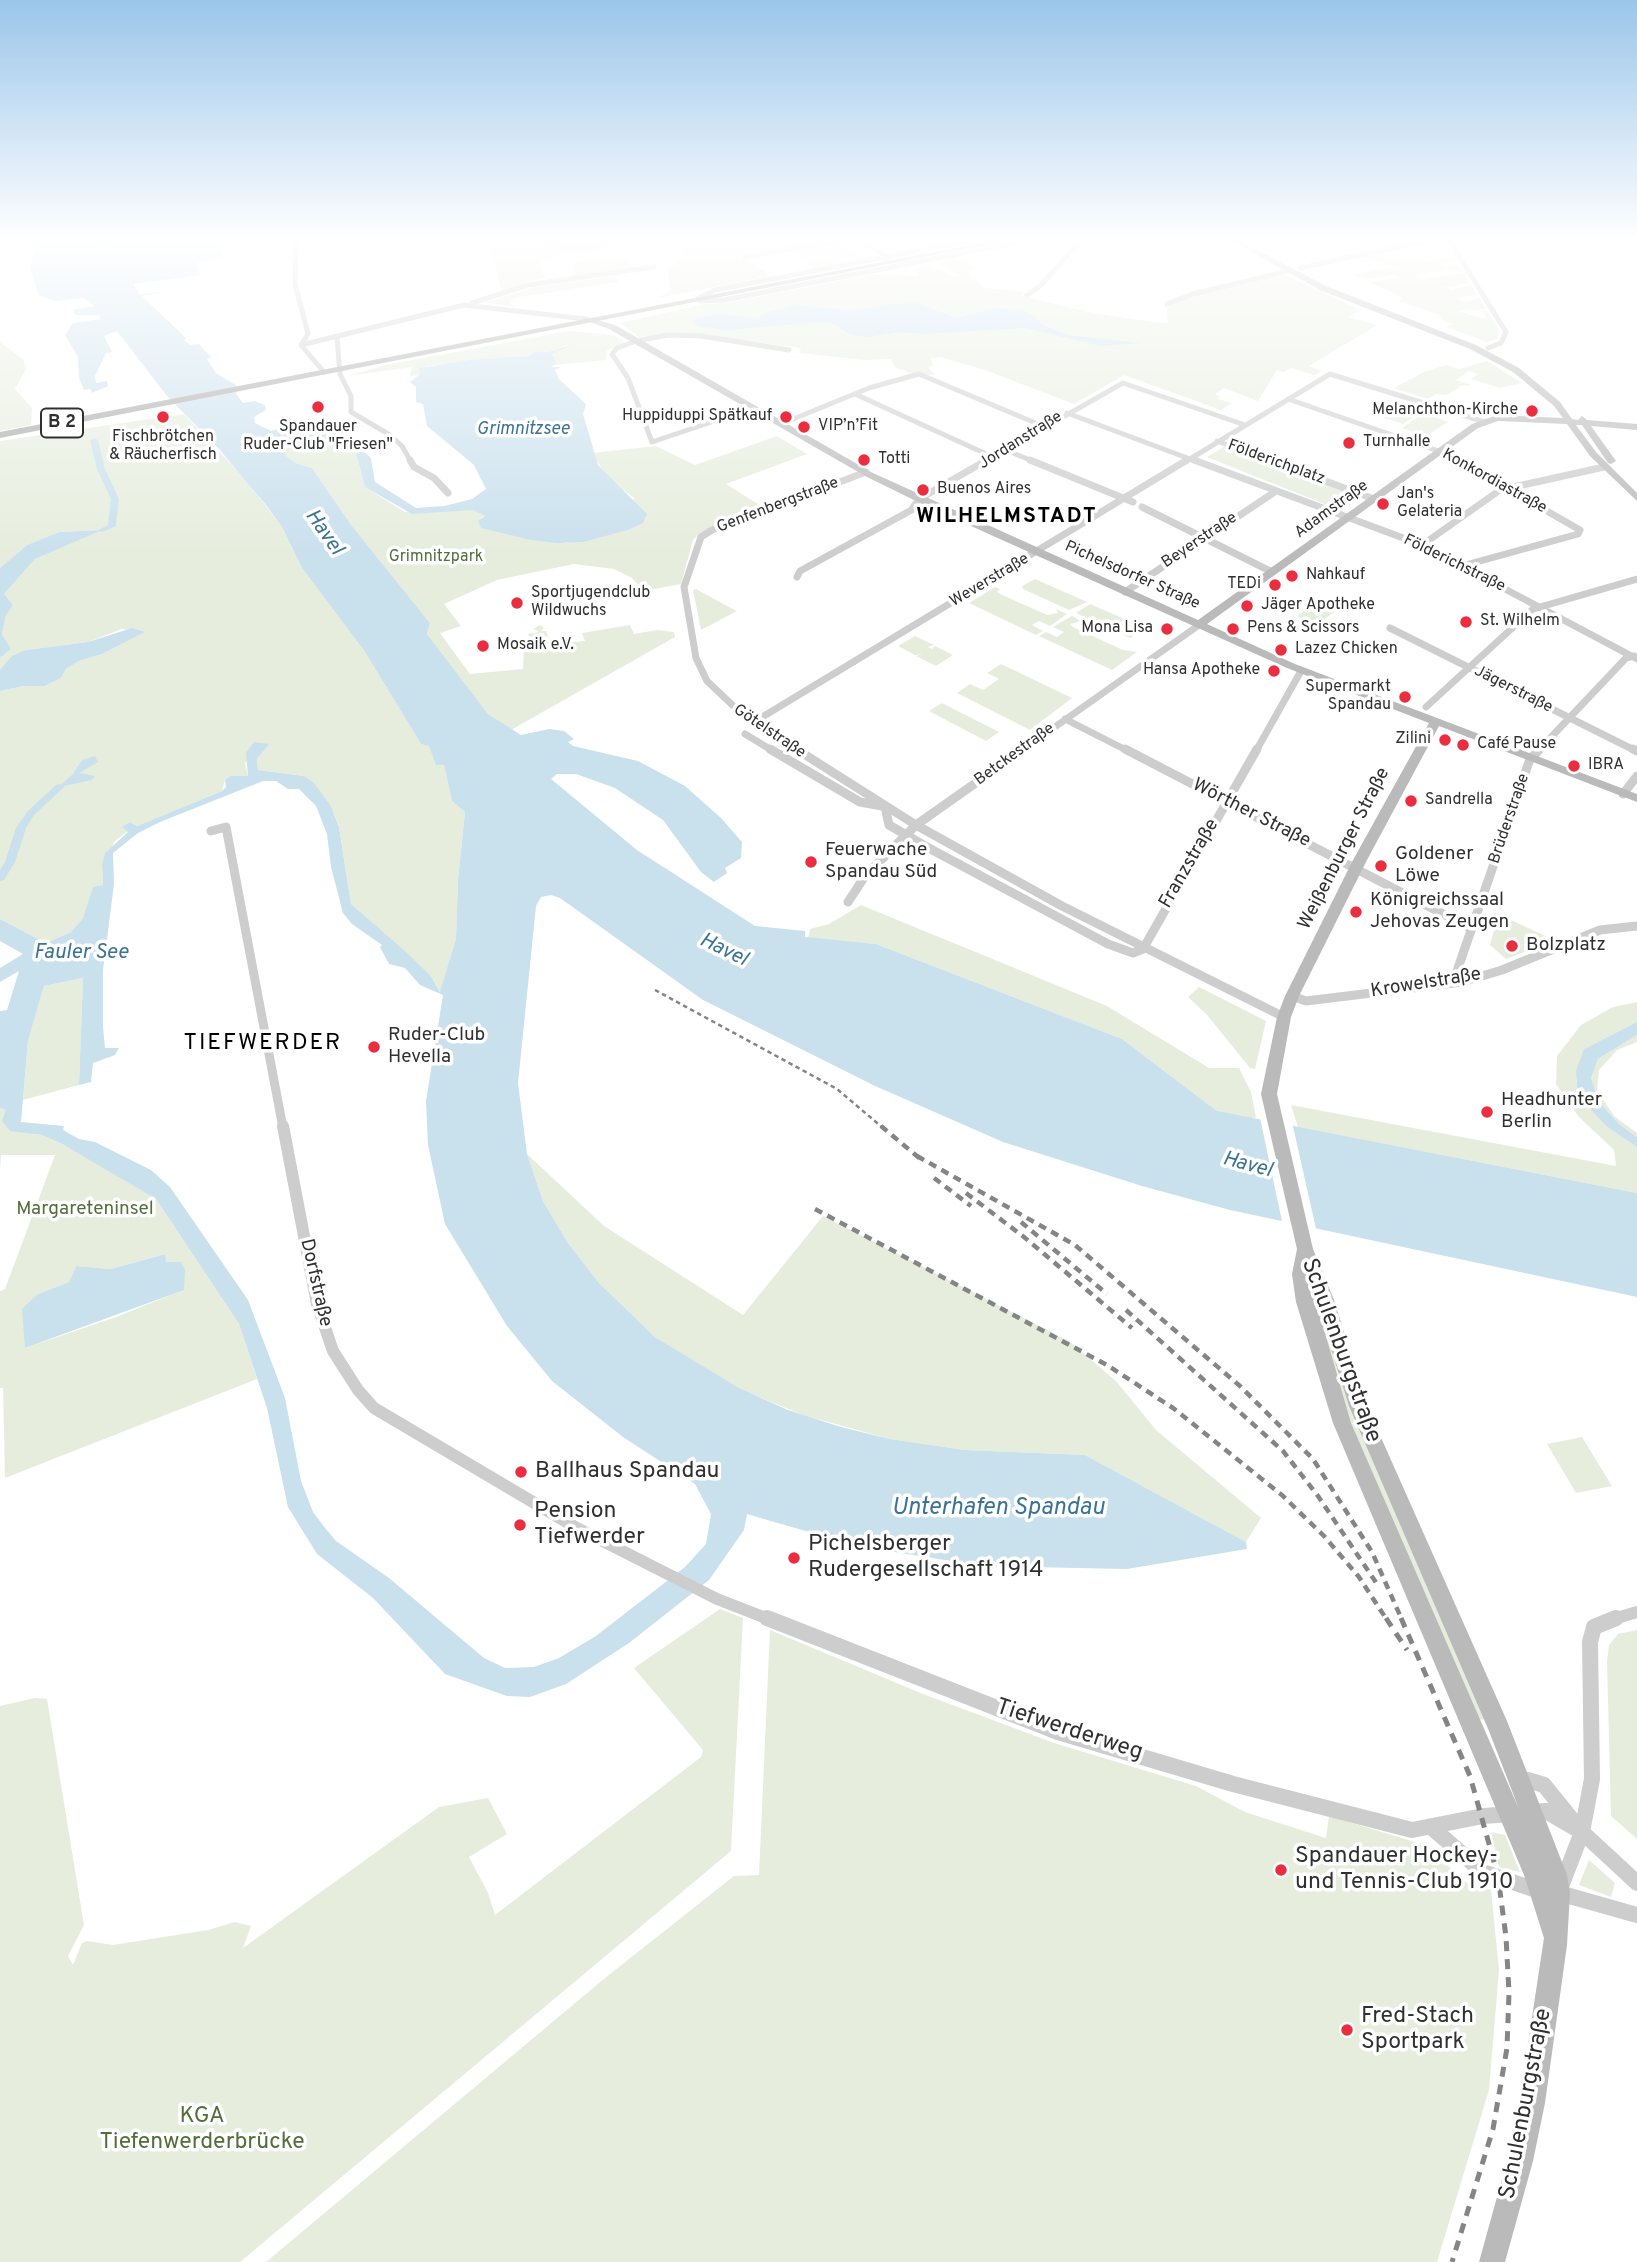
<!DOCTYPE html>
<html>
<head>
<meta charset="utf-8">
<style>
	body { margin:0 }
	canvas { display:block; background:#fff }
</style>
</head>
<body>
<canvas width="1637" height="2262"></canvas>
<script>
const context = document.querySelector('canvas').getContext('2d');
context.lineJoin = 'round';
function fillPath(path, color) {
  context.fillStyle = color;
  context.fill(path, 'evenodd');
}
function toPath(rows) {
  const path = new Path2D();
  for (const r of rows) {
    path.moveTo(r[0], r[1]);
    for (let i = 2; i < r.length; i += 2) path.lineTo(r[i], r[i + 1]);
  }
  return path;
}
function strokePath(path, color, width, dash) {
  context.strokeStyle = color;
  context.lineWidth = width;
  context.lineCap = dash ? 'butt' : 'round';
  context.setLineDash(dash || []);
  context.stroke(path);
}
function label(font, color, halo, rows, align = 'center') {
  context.font = font + ' Overpass,sans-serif';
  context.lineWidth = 7;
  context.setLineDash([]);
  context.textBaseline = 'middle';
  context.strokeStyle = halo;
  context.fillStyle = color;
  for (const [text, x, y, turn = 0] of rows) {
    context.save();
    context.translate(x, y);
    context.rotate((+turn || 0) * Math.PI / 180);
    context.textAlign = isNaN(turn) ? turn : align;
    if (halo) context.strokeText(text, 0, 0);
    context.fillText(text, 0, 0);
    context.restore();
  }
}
const green = toPath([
	[639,240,658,240,617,249,555,254,540,264,545,277,501,291,492,251,487,250,483,242,521,242,576,250],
	[667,240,829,240,736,257,748,260,770,276,658,298,671,290,667,270,684,258,684,250],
	[843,241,841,244,849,249,867,257,814,268,799,253,790,253],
	[1382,253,1399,260,1410,257,1431,262,1453,256,1456,261,1441,264,1447,267,1458,265,1463,272,1448,270,1414,275,1421,279,1464,273,1469,283,1445,287,1452,290,1471,285,1477,295,1456,298,1463,302,1479,298,1486,309,1457,311,1482,318,1487,318,1483,311,1486,310,1499,330,1497,339,1487,342,1447,327,1453,324,1440,318,1442,316,1399,301,1404,298,1369,282,1399,278,1395,275,1366,279,1354,275,1385,268,1401,270,1367,257],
	[621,257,635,269,576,276,574,263],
	[954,258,976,267,968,275,985,288,1024,292,1022,296,1097,314,1156,322,1168,323,1167,307,1191,296,1286,275,1361,310,1349,317,1377,325,1309,366,1322,371,1314,375,1291,368,1283,372,1277,370,1258,401,1224,388,1215,394,1220,397,1218,399,1232,403,1221,410,1124,375,1074,404,985,370,940,357,931,358,933,366,928,368,935,375,909,373,895,367,891,359,864,360,799,353,801,349,797,347,672,333,639,337,620,323,706,304,727,303,874,274,919,276,914,270,927,264,952,276,960,276,936,262],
	[615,276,619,282,514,298,510,303,515,307,485,303,534,287],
	[569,331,613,335,624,342,607,351,606,360,555,365,552,354,574,342,550,352,537,351,530,356,426,366,420,375,410,376,412,367,348,376,386,365],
	[0,342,23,359,26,369,15,389,32,408,31,425,0,431],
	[1487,361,1522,383,1500,388,1471,379,1478,374,1469,371,1456,380,1472,385,1458,386,1459,388,1446,395,1436,394,1428,399,1394,388,1424,372,1446,365,1459,369],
	[1384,404,1408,411,1417,414,1403,424,1370,413],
	[1424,413,1448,422,1426,436,1402,428],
	[184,414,246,480,282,527,302,568,365,652,421,744,429,745,444,765,452,801,465,812,458,880,456,939,441,993,431,976,351,904,339,826,331,806,304,776,258,770,257,759,268,744,245,763,248,776,230,776,225,780,222,791,137,826,130,822,123,827,128,831,115,841,102,865,103,885,93,888,83,918,71,932,46,943,0,919,0,691,24,686,45,686,61,678,66,669,79,661,102,654,144,632,122,629,88,642,26,650,0,670,0,658,11,649,2,634,6,615,4,594,35,559,100,530,59,532,27,545,0,568,0,441],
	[303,436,307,439,331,441,356,453,365,487,405,512,473,510,485,516,481,518,523,538,567,543,628,530,634,498,608,478,592,453,656,446,695,465,777,436,807,454,726,484,764,508,699,534,693,540,681,584,644,591,632,578,614,569,574,564,497,580,444,604,461,626,440,633,470,674,523,669,524,647,533,645,528,634,539,632,534,629,539,625,544,627,541,631,546,631,551,644,585,641,582,633,630,625,634,634,657,630,674,632,675,637,511,730,488,714,442,654,427,634,430,623,352,526,312,468,296,463,285,456,283,446],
	[1225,446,1362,497,1342,511,1207,457],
	[1035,579,1087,602,1069,610,1023,589,1022,586],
	[995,587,1000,589,997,592,1000,594,1047,615,1058,613,1056,609,1067,614,1050,626,1039,621,1032,625,1043,631,1036,635,969,603],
	[696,589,727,606,737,611,701,630,693,590],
	[1320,600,1338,609,1317,625,1297,616],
	[1090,604,1145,628,1130,638,1076,613],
	[1072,616,1081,621,1070,624,1073,627,1123,650,1137,652,1112,670,1039,636,1046,632,1057,637,1064,632,1053,627],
	[915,636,934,645,928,647,932,649,935,646,953,655,936,666,916,656,922,654,915,655,898,646],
	[1001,664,1072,698,1030,730,957,693,970,684,983,690,999,679,987,673],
	[942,703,999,732,986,741,929,711],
	[861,905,1107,1006,1209,1068,1239,1068,1251,1092,1256,1117,1251,1120,1217,1111,1122,1039,876,944,808,938,810,929,829,924],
	[1498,914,1554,940,1506,959,1490,945],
	[83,978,79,1085,23,1100,28,1041,44,986],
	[1199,987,1266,1021,1255,1069,1250,1068,1208,1016,1188,997],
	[1637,1002,1637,1022,1584,1049,1576,1081,1586,1103,1607,1127,1637,1147,1637,1193,1298,1127,1291,1105,1616,1166,1614,1150,1579,1117,1556,1084,1557,1056,1581,1025,1613,1007],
	[1637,1035,1637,1042,1617,1050,1599,1070,1597,1090,1614,1116,1637,1133,1637,1137,1619,1124,1599,1102,1591,1078,1598,1059],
	[0,1108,6,1110,32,1134,42,1135,74,1150,156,1199,239,1324,257,1379,5,1478,3,1388,0,1388,0,1291,5,1289,55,1155,1,1155,0,1171],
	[164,1254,166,1262,183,1290,116,1317,25,1348,38,1294,69,1282,76,1266,111,1269],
	[527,1154,604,1226,743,1315,823,1216,1069,1341,1116,1381,1156,1430,1261,1518,1246,1542,1085,1455,965,1450,890,1439,803,1415,735,1387,655,1337,599,1283,568,1243,543,1201],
	[1308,1274,1487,1719,1478,1720,1351,1425,1333,1373],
	[1582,1437,1612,1486,1576,1493,1547,1444],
	[720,1609,743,1618,731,1851,240,2262,0,2262,0,1706,35,1698,47,1699,84,1925,68,1956,73,1965,82,1943,87,1941,113,1945,208,1930,235,1922,251,1926,243,1948,439,1807,488,1798,507,1834,469,1857,488,1893,495,1915,701,1757,703,1750,634,1668],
	[770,1630,923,1694,1054,1743,1196,1786,1245,1812,1326,1838,1329,1816,1425,1845,1467,1883,1491,1890,1499,1970,1489,2090,1437,2262,266,2262,605,1978,734,1876,759,1875],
	[1637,1630,1637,1839,1611,1816,1607,1661,1609,1645,1618,1634],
	[1491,1832,1505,1835,1520,1872,1499,1867],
	[1589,1860,1615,1883,1611,1897,1579,1885]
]);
const water = toPath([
	[32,240,216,241,223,247,223,256,197,263,198,268,206,267,198,269,200,275,133,284,140,294,168,291,142,296,186,338,184,340,190,345,199,344,211,357,207,359,216,373,236,385,236,394,243,403,254,401,265,405,266,410,254,417,255,423,271,431,303,421,305,422,292,428,310,431,319,428,355,444,371,458,375,482,416,508,444,506,472,499,486,489,474,465,427,426,423,404,416,402,416,387,410,382,420,374,419,368,471,360,529,356,537,351,548,352,576,343,552,354,556,364,551,367,561,367,555,370,559,379,586,404,583,414,598,465,647,514,643,523,628,530,583,542,558,543,531,540,481,528,478,521,485,516,473,510,412,514,365,487,356,453,341,445,303,436,283,446,286,456,296,463,312,468,352,526,430,623,427,634,488,714,521,735,549,729,564,731,574,739,568,742,573,746,638,761,685,786,721,818,742,842,741,858,725,868,727,873,714,882,701,872,663,820,615,788,576,774,557,774,551,779,637,850,755,926,805,931,805,937,876,944,1122,1039,1217,1111,1637,1193,1637,1297,1230,1210,1142,1186,1003,1142,873,1085,703,1000,560,898,551,895,541,897,536,906,518,1083,527,1154,543,1201,568,1243,599,1283,655,1337,739,1388,788,1410,841,1427,890,1439,965,1450,1085,1455,1246,1542,1247,1549,1127,1569,982,1566,857,1546,747,1514,744,1530,709,1580,629,1643,566,1684,530,1697,507,1696,445,1674,373,1598,317,1554,288,1507,267,1408,239,1324,156,1199,64,1145,42,1135,10,1131,2,1121,6,1110,0,1108,0,1011,7,1010,19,971,0,982,0,968,23,954,0,941,0,919,46,943,71,932,83,918,93,887,103,885,102,865,105,853,128,832,122,827,130,822,137,826,222,791,226,787,225,780,230,776,248,776,246,753,254,742,269,744,257,759,258,770,304,776,314,783,331,806,339,827,351,904,406,952,431,976,440,992,456,939,458,880,465,812,452,801,444,765,436,765,429,746,421,744,365,652,302,568,282,527,266,505,219,449,167,396,117,331,104,336,112,352,106,353,95,376,96,383,107,381,108,386,92,393,90,389,84,390,79,378,78,357,65,335,73,323,101,319,99,315,75,315,73,310,95,306,84,298,56,301,39,296,30,268,35,247,31,244],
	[263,781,276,781,288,789,299,789,316,806,327,834,331,867,343,913,352,924,382,945,380,947,389,964,405,968,420,985,443,995,426,1101,428,1145,445,1224,507,1326,552,1381,623,1437,695,1484,711,1514,706,1544,685,1567,596,1636,559,1658,534,1667,505,1668,484,1658,389,1578,336,1541,325,1528,313,1512,301,1481,285,1398,248,1300,170,1187,151,1170,95,1142,79,1139,63,1130,64,1126,21,1122,28,1041,44,986,83,978,79,1085,91,1082,93,1063,115,1055,119,1048,105,1048,103,1027,103,970,114,884,113,853,138,833,160,822],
	[465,240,639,240,576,250,521,242],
	[917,303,956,318,996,308,1019,310,1030,313,1043,325,1067,335,1141,343,1101,346,1025,328,924,334,900,332,868,337,851,335,833,324,823,322,726,330,698,326,692,321,699,317,721,314,757,319,768,312,794,305,853,310,890,304],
	[102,530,35,559,4,594,13,605,6,615,2,634,11,649,0,658,0,568,27,545,59,532],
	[132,628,145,632,102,654,79,661,66,669,61,678,45,686,24,686,0,691,0,670,12,656,26,650,88,642],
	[95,756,98,762,79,773,95,776,92,780,59,787,73,774,82,760],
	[1637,1022,1637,1035,1598,1059,1591,1078,1599,1102,1619,1124,1637,1137,1637,1147,1607,1127,1585,1103,1577,1087,1576,1071,1584,1049],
	[165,1254,166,1262,181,1262,185,1270,184,1290,25,1348,22,1309,38,1294,69,1282,76,1266,111,1269]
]);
const pier = toPath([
	[1260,1118,1292,1122,1317,1233,1283,1226]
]);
const canal = toPath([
	[94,438,98,440,105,469,119,499,116,526,102,532,98,530,108,525,111,499,97,469,90,440,94,438],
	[59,784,64,787,34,815,26,828,15,862,4,880,0,881,0,870,5,862,16,828,28,811,56,785,59,784]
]);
const streetFar4 = toPath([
	[296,240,295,284,308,334,301,345],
	[859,240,888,258],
	[1449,240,1506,332,1501,343,1488,348],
	[745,257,843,240],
	[1300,268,1421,242,1449,241],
	[1027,295,1040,286,1081,240],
	[697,299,715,290,974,240],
	[700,301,724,300,1029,240],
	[472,303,528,285,654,267],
	[1167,304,1193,294,1288,271],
	[337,337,340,374,351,396,351,412,390,435,402,446,411,462],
	[301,345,464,305,586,319],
	[301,345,324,372],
	[855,394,995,458],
	[1288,399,1447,454,1461,462],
	[753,408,652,442,628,378,612,354,617,348,636,341,668,335,701,336,789,350],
	[1067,413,1198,462],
	[781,424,869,388,919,374,1045,427],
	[1217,441,1273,462],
	[1008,451,1035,462],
	[984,462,1123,383,1245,425],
	[1185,462,1330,374,1485,422]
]);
const streetFar3 = toPath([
	[410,460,414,467,434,478,448,493],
	[1030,460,1133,502],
	[1194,460,1422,545,1637,659],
	[1269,460,1374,499],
	[1458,460,1580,530,1578,534,1462,566],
	[1142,507,1272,572],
	[912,509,919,499,987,460],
	[1422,545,1500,490,1604,467],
	[797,577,800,571,917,507],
	[1125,592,1276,491],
	[1390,628,1636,751],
	[1426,707,1533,609,1637,579],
	[1065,719,1128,751],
	[754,722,1187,460],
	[745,734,773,751],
	[799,751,743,715,707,681,696,658,684,587,701,537,712,530,866,472],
	[1021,751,1199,625],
	[1256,751,1301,671],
	[1538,751,1626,658,1634,656]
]);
const streetFar2 = toPath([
	[770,749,860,802,882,806],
	[796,749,916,825,1062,906,1284,1017],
	[1125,749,1472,929],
	[1633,749,1637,751],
	[1623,794,1637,776],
	[885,806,889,825,925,846,1108,944,1133,953,1143,949],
	[211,831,226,827,283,1128],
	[848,902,865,876,916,825,1024,749],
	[1143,949,1257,749],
	[1462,982,1457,971,1530,759,1540,749],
	[1292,996,1306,1001,1462,982,1502,970,1600,930,1637,926]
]);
const streetFar1 = toPath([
	[283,1126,317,1304,333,1351,358,1390,374,1408,575,1527,717,1599,771,1620],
	[1610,1620,1637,1612]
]);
const street = toPath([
	[767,1618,1058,1732,1233,1784,1412,1830,1483,1816,1512,1814],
	[1519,1784,1520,1780,1528,1780,1544,1785,1582,1832,1637,1883],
	[1528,1812,1546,1811,1582,1832],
	[1431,1827,1483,1872,1539,1891],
	[1562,1884,1582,1832,1592,1779,1590,1642,1594,1627,1616,1618],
	[1559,1893,1637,1915]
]);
const secondary = toPath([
	[1230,240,1238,240,1326,286,1476,345,1519,368,1560,402,1572,419,1578,420,1582,416,1587,420,1637,424,1637,430,1591,426,1616,461,1611,464,1608,463,1582,425,1576,425,1596,452,1637,493,1637,501,1590,456,1567,424,1498,421,1478,428,1207,624,1295,664,1637,794,1637,802,1439,726,1367,860,1299,996,1291,1017,1277,1094,1313,1249,1334,1300,1367,1406,1507,1721,1567,1875,1570,1893,1567,1945,1545,2103,1533,2161,1505,2262,1479,2262,1507,2161,1519,2103,1544,1938,1524,1875,1333,1423,1296,1302,1292,1274,1297,1249,1261,1094,1277,1017,1285,996,1353,860,1429,723,1287,668,922,504,867,477,609,329,582,319,586,317,615,325,873,473,1198,620,1472,424,1497,415,1563,418,1554,406,1513,372,1470,349,1320,290,1230,240],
	[1312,1288,1349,1406,1489,1731,1519,1809,1351,1423,1312,1288]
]);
const primary = toPath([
	[996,240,1011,240,0,438,0,432,996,240]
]);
const railFar2 = toPath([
	[655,990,837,1089,883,1128]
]);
const railFar1 = toPath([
	[881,1126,924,1162],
	[917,1156,1075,1245,1240,1386,1313,1459,1372,1552,1402,1620],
	[934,1178,971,1206],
	[966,1193,1024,1237,1132,1328],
	[815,1209,1107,1365,1173,1408,1283,1496,1324,1536,1359,1577,1387,1620],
	[1021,1222,1107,1294],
	[1126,1310,1283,1451,1318,1496,1379,1587]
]);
const rail = toPath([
	[1386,1618,1407,1650],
	[1401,1618,1470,1776,1498,1876,1506,1937,1509,1993,1507,2048,1493,2129,1452,2262]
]);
const markers = [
	[318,407,7,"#ea2e40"],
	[1532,411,7,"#ea2e40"],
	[163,417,7,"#ea2e40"],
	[786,417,7,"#ea2e40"],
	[804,427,7,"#ea2e40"],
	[1349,443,7,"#ea2e40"],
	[864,460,7,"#ea2e40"],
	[923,490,7,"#ea2e40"],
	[1383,504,7,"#ea2e40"],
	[1292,576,7,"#ea2e40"],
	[1275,585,7,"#ea2e40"],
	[517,603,7,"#ea2e40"],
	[1247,606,7,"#ea2e40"],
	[1466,622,7,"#ea2e40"],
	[1167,629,7,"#ea2e40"],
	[1233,629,7,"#ea2e40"],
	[483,646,7,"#ea2e40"],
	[1281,650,7,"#ea2e40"],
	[1274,671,7,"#ea2e40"],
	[1405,697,7,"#ea2e40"],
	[1445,740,7,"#ea2e40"],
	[1463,745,7,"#ea2e40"],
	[1574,766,7,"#ea2e40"],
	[1411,801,7,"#ea2e40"],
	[811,862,7,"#ea2e40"],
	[1381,866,7,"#ea2e40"],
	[1356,912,7,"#ea2e40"],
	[1512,946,7,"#ea2e40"],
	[374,1047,7,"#ea2e40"],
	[1487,1112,7,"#ea2e40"],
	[521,1472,7,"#ea2e40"],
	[520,1525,7,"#ea2e40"],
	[794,1558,7,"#ea2e40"],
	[1281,1870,7,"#ea2e40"],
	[1347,2030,7,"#ea2e40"]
];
const farPoinames = [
	["Melanchthon-Kirche",1518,411,"right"],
	["Huppiduppi Spätkauf",772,417,"right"],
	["VIP’n’Fit",818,427],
	["Spandauer",318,428,"center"],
	["Ruder-Club \"Friesen\"",318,446,"center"],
	["Fischbrötchen",163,438,"center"],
	["& Räucherfisch",163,456,"center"],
	["Turnhalle",1363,443],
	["Totti",878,460],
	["Buenos Aires",937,490],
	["Jan's",1397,495],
	["Gelateria",1397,513],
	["Nahkauf",1306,576],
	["TEDi",1261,585,"right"],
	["Sportjugendclub",531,594],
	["Wildwuchs",531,612],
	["Jäger Apotheke",1261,606],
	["St. Wilhelm",1480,622],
	["Mona Lisa",1153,629,"right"],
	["Pens & Scissors",1247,629],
	["Mosaik e.V.",497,646],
	["Lazez Chicken",1295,650],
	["Hansa Apotheke",1260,671,"right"],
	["Supermarkt",1391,688,"right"],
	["Spandau",1391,706,"right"],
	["Zilini",1431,740,"right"],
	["Café Pause",1477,745],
	["IBRA",1588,766],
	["Sandrella",1425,801]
];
const farStreetnames = [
	["Jordanstraße",1021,441,-32],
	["Földerichplatz",1276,463,20],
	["Konkordiastraße",1494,482,29],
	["Genfenbergstraße",778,506,-21],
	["Adamstraße",1332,510,-36],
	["Beyerstraße",1200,541,-34],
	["Földerichstraße",1454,564,26],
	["Pichelsdorfer Straße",1132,576,24],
	["Weverstraße",990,581,-31],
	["Jägerstraße",1513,690,27],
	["Götelstraße",769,732,34],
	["Betckestraße",1015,755,-36],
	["Brüderstraße",1510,819,-71]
];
const farParknames = [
	["Grimnitzpark",436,558]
];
const shields = [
	[62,423,42]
];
const shieldNames = [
	["B 2",62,423]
];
const farWaternames = [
	["Grimnitzsee",523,430]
];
const streetNames = [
	["Wörther Straße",1251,814,27],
	["Weißenburger Straße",1345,849,-63],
	["Franzstraße",1190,864,-60],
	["Krowelstraße",1426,984,-9],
	["Dorfstraße",315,1283,77]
];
const poiNames = [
	["Feuerwache",825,851],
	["Spandau Süd",825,873],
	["Goldener",1395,855],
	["Löwe",1395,877],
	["Königreichssaal",1370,901],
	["Jehovas Zeugen",1370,923],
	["Bolzplatz",1526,946],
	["Ruder-Club",388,1036],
	["Hevella",388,1058],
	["Headhunter",1501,1101],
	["Berlin",1501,1123]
];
const parkNames = [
	["Margareteninsel",85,1210]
];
const farDistrictnames = [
	["WILHELMSTADT",1007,518]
];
const waterNames = [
	["Havel",323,533,55],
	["Havel",723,951,26],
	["Fauler See",81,954],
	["Havel",1247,1166,15]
];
const quarterNames = [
	["TIEFWERDER",263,1044]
];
const nearStreetnames = [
	["Schulenburgstraße",1340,1351,70],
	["Tiefwerderweg",1069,1731,18],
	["Schulenburgstraße",1527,2104,-79]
];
const nearPoinames = [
	["Ballhaus Spandau",535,1472],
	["Pension",534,1512],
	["Tiefwerder",534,1538],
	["Pichelsberger",808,1545],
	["Rudergesellschaft 1914",808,1571],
	["Spandauer Hockey-",1295,1857],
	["und Tennis-Club 1910",1295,1883],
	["Fred-Stach",1361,2017],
	["Sportpark",1361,2043]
];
const nearParknames = [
	["KGA",202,2117],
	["Tiefenwerderbrücke",202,2143]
];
const nearWaternames = [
	["Unterhafen Spandau",998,1509]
];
fillPath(green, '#e6eddd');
fillPath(water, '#c9e0ed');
fillPath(pier, '#fff');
fillPath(canal, '#c9e0ed');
strokePath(streetFar4, '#cdcdcd', 5);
strokePath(streetFar3, '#cdcdcd', 7);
strokePath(streetFar2, '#cdcdcd', 9);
strokePath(streetFar1, '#cdcdcd', 12);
strokePath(street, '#cdcdcd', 16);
fillPath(secondary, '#bababa');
fillPath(primary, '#a8a8a8');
strokePath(railFar2, '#858585', 2.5, [4.5, 3.5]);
strokePath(railFar1, '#858585', 4.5, [8, 6]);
strokePath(rail, '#858585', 5, [10, 8]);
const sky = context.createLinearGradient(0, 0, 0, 556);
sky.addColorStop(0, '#9bc6ea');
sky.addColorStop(0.43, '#fff');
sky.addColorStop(1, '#ffffff00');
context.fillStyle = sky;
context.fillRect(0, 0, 1637, 556);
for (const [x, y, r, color] of markers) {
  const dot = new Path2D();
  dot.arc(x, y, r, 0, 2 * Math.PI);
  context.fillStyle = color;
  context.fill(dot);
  strokePath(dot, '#fff', 2.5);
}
label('16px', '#303030', '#fff', farPoinames, 'left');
label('16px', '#303030', '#fff', farStreetnames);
label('16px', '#536d3b', '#fff', farParknames);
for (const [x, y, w] of shields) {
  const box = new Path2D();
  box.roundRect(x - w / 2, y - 14.5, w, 29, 5);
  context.fillStyle = '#fff';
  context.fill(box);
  strokePath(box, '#303030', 2);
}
label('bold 18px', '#303030', null, shieldNames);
label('italic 18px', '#3b7394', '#fff', farWaternames);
label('19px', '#303030', '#fff', streetNames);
label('19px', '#303030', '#fff', poiNames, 'left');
label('19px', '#536d3b', '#fff', parkNames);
context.letterSpacing = '2px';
label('bold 21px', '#000', '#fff', farDistrictnames);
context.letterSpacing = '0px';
label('italic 21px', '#3b7394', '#fff', waterNames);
context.letterSpacing = '2px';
label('23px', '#000', '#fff', quarterNames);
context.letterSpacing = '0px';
label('23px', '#303030', '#fff', nearStreetnames);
label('23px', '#303030', '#fff', nearPoinames, 'left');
label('23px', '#536d3b', '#fff', nearParknames);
label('italic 24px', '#3b7394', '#fff', nearWaternames);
</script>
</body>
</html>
